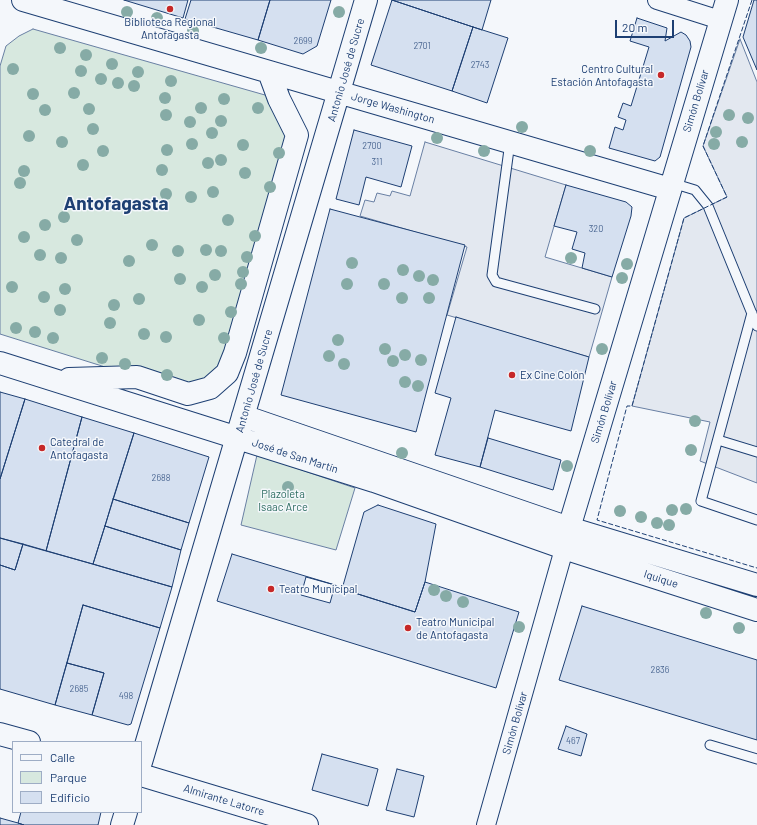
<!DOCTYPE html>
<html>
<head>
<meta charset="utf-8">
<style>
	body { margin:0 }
	#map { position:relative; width:757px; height:825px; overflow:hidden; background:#f4f7fb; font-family:Barlow,sans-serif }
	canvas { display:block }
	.legend { position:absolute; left:12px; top:741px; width:130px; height:72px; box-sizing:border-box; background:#f4f7fb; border:1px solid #9eadc5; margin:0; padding:5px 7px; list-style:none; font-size:12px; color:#1d3f73 }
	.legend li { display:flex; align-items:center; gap:8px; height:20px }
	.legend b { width:20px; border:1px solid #9eadc5 }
	.scale { position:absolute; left:615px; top:20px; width:59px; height:18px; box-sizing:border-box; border:2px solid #1d3f73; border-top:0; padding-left:5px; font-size:12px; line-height:14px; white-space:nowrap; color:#1d3f73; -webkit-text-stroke:3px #f4f7fb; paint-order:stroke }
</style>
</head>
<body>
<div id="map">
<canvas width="757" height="825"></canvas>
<ul class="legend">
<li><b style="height:5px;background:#f4f7fb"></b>Calle</li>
<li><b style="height:11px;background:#d7e8df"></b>Parque</li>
<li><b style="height:11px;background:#d5e0f0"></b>Edificio</li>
</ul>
<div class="scale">20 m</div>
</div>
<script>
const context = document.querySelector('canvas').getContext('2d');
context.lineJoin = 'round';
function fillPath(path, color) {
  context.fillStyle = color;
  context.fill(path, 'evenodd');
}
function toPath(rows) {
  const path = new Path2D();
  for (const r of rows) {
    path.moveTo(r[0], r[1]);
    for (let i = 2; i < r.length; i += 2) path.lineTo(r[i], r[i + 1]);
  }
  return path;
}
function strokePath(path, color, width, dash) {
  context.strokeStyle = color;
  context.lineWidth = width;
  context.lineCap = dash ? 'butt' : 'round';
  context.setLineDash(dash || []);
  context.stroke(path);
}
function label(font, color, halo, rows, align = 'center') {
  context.font = font + ' Barlow,sans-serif';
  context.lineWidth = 3;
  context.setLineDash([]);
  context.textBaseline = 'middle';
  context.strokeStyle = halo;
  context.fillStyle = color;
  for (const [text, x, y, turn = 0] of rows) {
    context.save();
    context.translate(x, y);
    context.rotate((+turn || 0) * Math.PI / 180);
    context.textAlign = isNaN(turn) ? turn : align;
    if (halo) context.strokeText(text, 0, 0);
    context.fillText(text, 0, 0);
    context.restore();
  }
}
const green = toPath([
	[33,29,279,99,297,135,235,353,210,388,137,377,0,334,0,66,6,46,19,36,33,29],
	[257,455,355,488,336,550,241,525,257,455]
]);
const parking = toPath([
	[740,39,757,82,757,483,700,461,710,422,632,406,684,218,727,197,703,146,740,39],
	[425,142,566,185,545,257,612,277,589,357,447,315,467,247,360,216,365,200,374,202,377,193,390,196,392,191,410,196,425,142]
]);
const building = toPath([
	[124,0,188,0,183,18,124,0],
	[191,0,270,0,258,40,185,19,191,0],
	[270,0,331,0,317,46,303,54,258,40,270,0],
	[392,0,473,27,452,91,371,65,392,0],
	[392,0,491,0,482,30,392,0],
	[754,0,757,0,757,70,743,37,754,0],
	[637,18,667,28,665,41,681,32,686,35,690,41,691,47,660,157,655,161,609,148,615,127,623,130,626,120,618,117,623,103,631,106,649,47,630,41,637,18],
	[473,27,508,38,487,103,452,91,473,27],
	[354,130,412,146,401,187,366,177,359,205,336,199,354,130],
	[566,185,626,202,632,207,631,216,612,277,582,268,585,253,572,249,577,232,554,226,566,185],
	[330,209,465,245,416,432,281,395,330,209],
	[456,317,589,357,571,431,495,410,480,467,435,455,451,398,435,393,456,317],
	[0,392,25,399,0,479,0,392],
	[25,399,82,417,46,551,0,538,0,479,25,399],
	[82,417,134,433,93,564,46,551,82,417],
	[134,433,209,457,189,523,113,499,134,433],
	[488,438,561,460,553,490,480,467,488,438],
	[113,499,189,523,181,550,105,526,113,499],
	[378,505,436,524,425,582,415,612,342,589,364,512,378,505],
	[105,526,181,550,172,587,93,564,105,526],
	[0,538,23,544,15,570,0,565,0,538],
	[23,544,172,587,160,628,83,605,55,705,0,689,0,565,15,570,23,544],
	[232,554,335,585,342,589,415,612,425,582,519,612,496,688,217,601,232,554],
	[306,577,335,585,330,603,301,595,306,577],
	[83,605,160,628,131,724,128,725,92,715,104,673,67,663,83,605],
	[582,606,757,660,757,740,559,680,582,606],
	[67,663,104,673,92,715,55,705,67,663],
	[566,726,587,734,581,756,558,749,566,726],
	[322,754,378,769,368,806,312,790,322,754],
	[397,769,424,776,414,817,386,810,397,769],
	[21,812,101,812,98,825,24,825,18,823,21,812],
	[0,818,18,823,24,825,0,825,0,818]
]);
const lane = toPath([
	[510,142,492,275,496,282,595,309],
	[672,183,695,190,708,206,757,326],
	[752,313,701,501,757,520],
	[718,440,757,452],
	[710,745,757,759]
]);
const street = toPath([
	[657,0,720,20],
	[486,825,568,535]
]);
const secondary = toPath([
	[23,0,670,189],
	[0,363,374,481,564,548,757,610],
	[69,379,137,377,188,394,210,388,227,373,235,353,297,135,279,99,269,72],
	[243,416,569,528,757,585],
	[569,528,727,0],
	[0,734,29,742],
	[141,762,366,0],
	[141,775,307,825],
	[122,825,126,812]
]);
const fence = toPath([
	[752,0,703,146,727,197,684,218,632,406,627,406,597,520,757,568]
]);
const trees = [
	[127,12],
	[339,12],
	[157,18],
	[193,31],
	[60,48],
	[261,48],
	[86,55],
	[112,64],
	[13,69],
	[81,71],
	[138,72],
	[101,79],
	[171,81],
	[118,83],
	[134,86],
	[74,93],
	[33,94],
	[165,98],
	[224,99],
	[201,108],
	[258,108],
	[89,109],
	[45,110],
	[166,115],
	[729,115],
	[748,118],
	[221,121],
	[190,122],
	[522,127],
	[93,129],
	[716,132],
	[212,133],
	[29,136],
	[437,138],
	[62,142],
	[742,142],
	[192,144],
	[714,144],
	[243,145],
	[167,150],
	[103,151],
	[484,151],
	[590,151],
	[279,153],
	[221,160],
	[208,163],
	[83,165],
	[162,170],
	[24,171],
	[245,173],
	[20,183],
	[270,187],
	[213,192],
	[166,194],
	[191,197],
	[64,217],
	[228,220],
	[45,225],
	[255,236],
	[24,237],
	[77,240],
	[152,245],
	[206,250],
	[178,251],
	[221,251],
	[40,255],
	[247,257],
	[61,258],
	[571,258],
	[129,261],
	[352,263],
	[627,264],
	[403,270],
	[243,272],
	[215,275],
	[419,276],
	[622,278],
	[180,279],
	[433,280],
	[241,284],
	[347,284],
	[384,284],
	[12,287],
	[202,287],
	[65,289],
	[44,297],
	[402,298],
	[429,298],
	[139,299],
	[114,305],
	[60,310],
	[231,312],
	[199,320],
	[110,323],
	[16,328],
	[35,332],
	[144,334],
	[166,337],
	[53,338],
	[224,338],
	[338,340],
	[385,349],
	[602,349],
	[405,355],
	[329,356],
	[102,358],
	[421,360],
	[393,361],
	[125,364],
	[344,364],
	[167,375],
	[405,382],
	[418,386],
	[695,421],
	[691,450],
	[402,453],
	[567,466],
	[288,487],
	[686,509],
	[672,510],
	[620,511],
	[641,517],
	[657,523],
	[669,525],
	[434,590],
	[446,596],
	[463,602],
	[706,613],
	[519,627],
	[739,628]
];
const markers = [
	[170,9,4,"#c62828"],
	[661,75,4,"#c62828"],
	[512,375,4,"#c62828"],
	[42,448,4,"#c62828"],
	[271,589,4,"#c62828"],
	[408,628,4,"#c62828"]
];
const numberNames = [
	["2699",303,41],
	["2701",422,46],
	["2743",480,65],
	["2700",372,146],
	["311",377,162],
	["320",596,229],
	["2688",161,478],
	["2836",660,670],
	["2685",79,689],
	["498",126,696],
	["467",573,741]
];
const poiNames = [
	["Biblioteca Regional",170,22,"center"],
	["Antofagasta",170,35,"center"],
	["Centro Cultural",653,69,"right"],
	["Estación Antofagasta",653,82,"right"],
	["Ex Cine Colón",520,375],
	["Catedral de",50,442],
	["Antofagasta",50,455],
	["Teatro Municipal",279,589],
	["Teatro Municipal",416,622],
	["de Antofagasta",416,635]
];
const streetNames = [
	["Antonio José de Sucre",346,70,-74],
	["Simón Bolívar",696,101,-73],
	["Jorge Washington",393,108,16],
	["Antonio José de Sucre",254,381,-74],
	["Simón Bolívar",604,412,-73],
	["José de San Martín",295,456,18],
	["Iquique",661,579,18],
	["Simón Bolívar",515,723,-74],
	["Almirante Latorre",224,800,17]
];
const parkNames = [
	["Plazoleta",283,494],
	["Isaac Arce",283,507]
];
const townNames = [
	["Antofagasta",116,204]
];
fillPath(green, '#d7e8df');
strokePath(green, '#687fa3', 1);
fillPath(parking, '#e3e8f0');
strokePath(parking, '#687fa3', 1);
fillPath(building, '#d5e0f0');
strokePath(building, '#1d3f73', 1);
strokePath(lane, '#1d3f73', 11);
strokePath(street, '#1d3f73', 20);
strokePath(secondary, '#1d3f73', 24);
strokePath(lane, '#f4f7fb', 9);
strokePath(street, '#f4f7fb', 18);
strokePath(secondary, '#f4f7fb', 22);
strokePath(fence, '#1d3f73', 1, [5, 2]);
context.fillStyle = '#86aba6';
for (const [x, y] of trees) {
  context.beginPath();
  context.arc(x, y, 6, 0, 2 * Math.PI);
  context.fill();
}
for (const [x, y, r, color] of markers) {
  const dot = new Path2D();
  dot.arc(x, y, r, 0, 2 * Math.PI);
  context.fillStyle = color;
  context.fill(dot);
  strokePath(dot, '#f4f7fb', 1.5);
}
label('9px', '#4b6792', null, numberNames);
label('11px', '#1d3f73', '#f4f7fb', poiNames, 'left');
label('11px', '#1d3f73', '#f4f7fb', streetNames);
label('11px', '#2c6c60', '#f4f7fb', parkNames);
label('bold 19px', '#1d3f73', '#f4f7fb', townNames);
</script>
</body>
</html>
